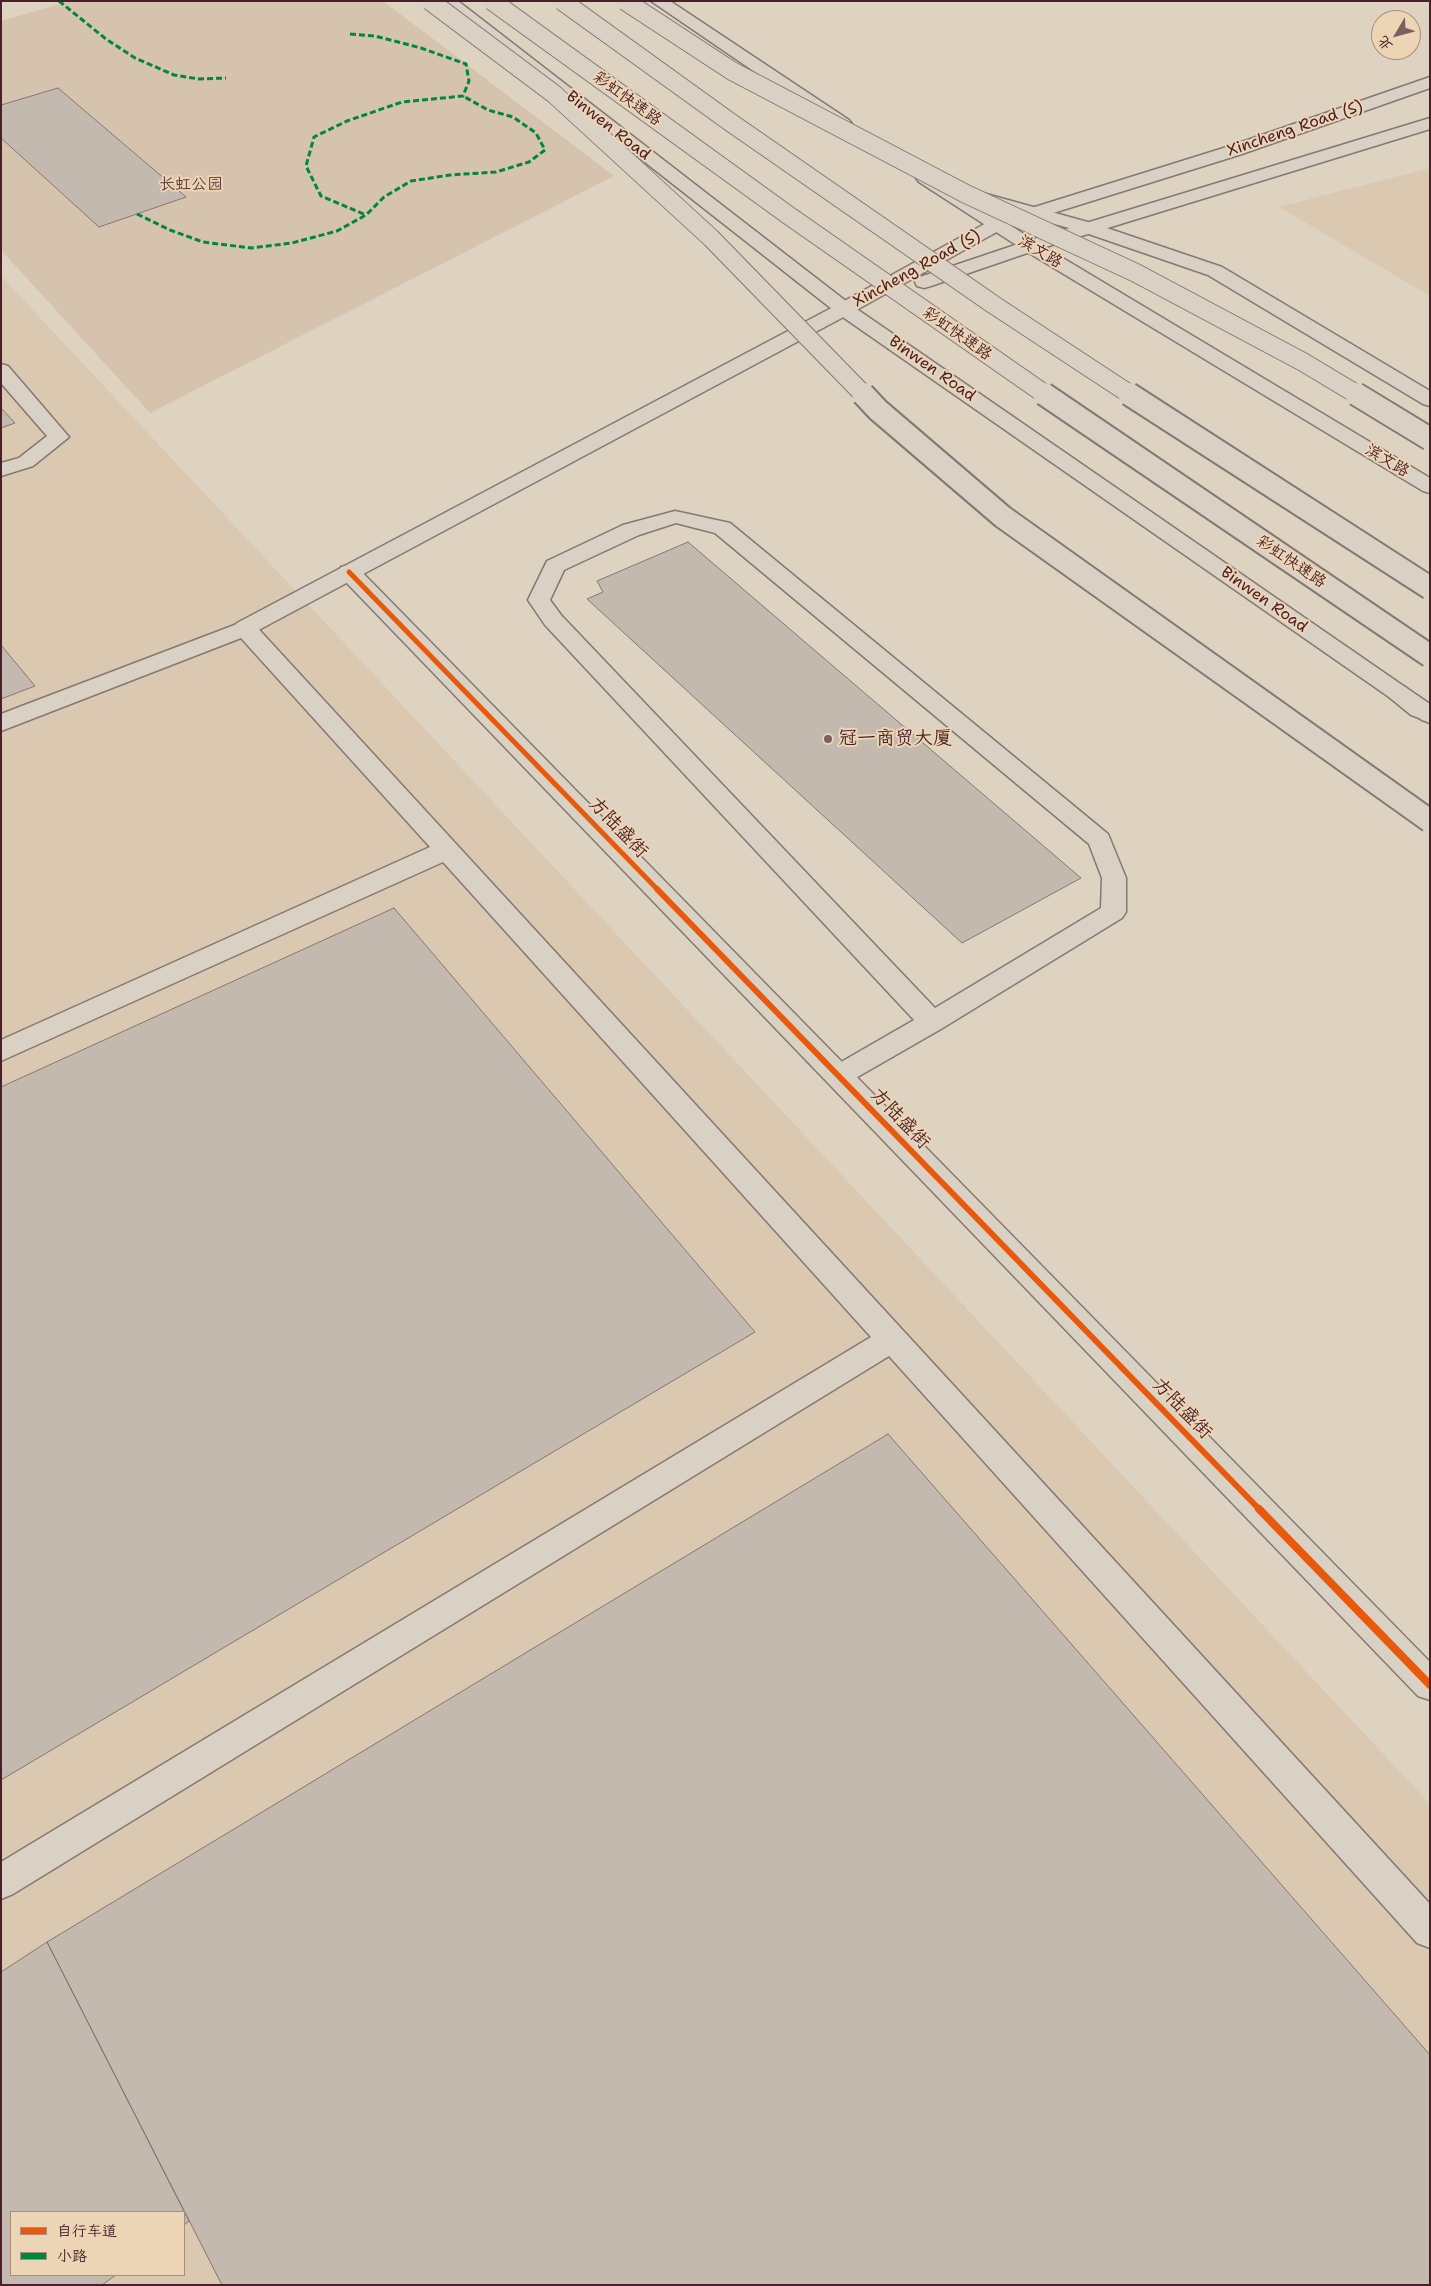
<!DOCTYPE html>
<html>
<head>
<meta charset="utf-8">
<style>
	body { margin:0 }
	#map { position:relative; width:1431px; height:2286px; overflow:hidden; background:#ded2c1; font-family:"Shantell Sans","LXGW WenKai TC",sans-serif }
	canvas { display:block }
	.frame { position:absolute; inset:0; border:2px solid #4a1f2b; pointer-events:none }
	.legend { position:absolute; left:10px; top:2211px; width:175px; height:65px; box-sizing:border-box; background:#ebd5b4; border:1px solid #ab8c7d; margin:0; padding:6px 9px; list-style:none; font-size:15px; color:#4a1f2b }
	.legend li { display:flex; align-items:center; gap:10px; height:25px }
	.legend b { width:25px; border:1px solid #ab8c7d }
	.north { position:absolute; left:1371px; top:10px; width:50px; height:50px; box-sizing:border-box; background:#ebd5b4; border:1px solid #ab8c7d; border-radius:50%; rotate:233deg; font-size:14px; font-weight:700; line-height:20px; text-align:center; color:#4a1f2b }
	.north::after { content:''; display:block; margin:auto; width:18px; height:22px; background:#7e5e60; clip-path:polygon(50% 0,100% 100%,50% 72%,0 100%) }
</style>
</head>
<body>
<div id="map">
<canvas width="1431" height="2286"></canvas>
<div class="frame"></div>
<ul class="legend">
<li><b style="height:6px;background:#e8590c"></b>自行车道</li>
<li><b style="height:6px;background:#00873e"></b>小路</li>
</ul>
<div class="north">北</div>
</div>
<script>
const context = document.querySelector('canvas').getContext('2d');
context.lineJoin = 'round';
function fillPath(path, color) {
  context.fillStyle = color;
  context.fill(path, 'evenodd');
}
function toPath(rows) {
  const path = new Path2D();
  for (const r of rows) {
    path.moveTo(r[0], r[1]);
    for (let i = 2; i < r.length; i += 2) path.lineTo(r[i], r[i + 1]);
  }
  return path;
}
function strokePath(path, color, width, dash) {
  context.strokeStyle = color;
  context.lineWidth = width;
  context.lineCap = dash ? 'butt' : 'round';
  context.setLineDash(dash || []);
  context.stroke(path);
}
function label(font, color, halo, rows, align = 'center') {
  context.font = font + ' "Shantell Sans","LXGW WenKai TC",sans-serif';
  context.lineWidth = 4;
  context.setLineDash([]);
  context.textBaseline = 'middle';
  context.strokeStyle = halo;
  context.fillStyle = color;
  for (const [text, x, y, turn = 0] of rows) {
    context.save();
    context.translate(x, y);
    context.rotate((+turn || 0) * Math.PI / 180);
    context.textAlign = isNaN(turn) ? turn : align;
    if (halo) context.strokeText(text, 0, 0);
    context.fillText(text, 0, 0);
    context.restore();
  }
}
const built = toPath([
	[1430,168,1430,296,1279,207],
	[1,276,1430,1804,1430,2285,1,2285],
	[11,2212,184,2212,184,2275,11,2275]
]);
const green = toPath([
	[71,1,383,1,614,176,150,413,1,250,1,21]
]);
const building = toPath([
	[58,88,186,197,99,227,1,138,1,105,58,88],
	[1,408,15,423,1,428,1,408],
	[688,542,1081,878,962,943,587,599,603,592,597,581,688,542],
	[1,645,35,686,1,699,1,645],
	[394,908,755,1332,1,1780,1,1087,394,908],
	[888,1434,1430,2055,1430,2285,222,2285,47,1942,888,1434],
	[47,1942,189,2221,184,2225,184,2212,11,2212,11,2275,116,2275,102,2285,1,2285,1,1972,47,1942]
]);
const service = toPath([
	[1,364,8,366,69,437,33,466,1,476,1,463,19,458,47,436,1,383,1,364],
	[675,511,730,523,1108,834,1126,878,1126,912,1122,918,941,1029,847,1083,838,1086,829,1083,825,1076,829,1069,914,1020,545,625,528,600,547,561,623,525,675,511],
	[676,523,715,533,1089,844,1102,878,1101,908,935,1008,561,615,550,600,564,570,639,535,676,523],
	[245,621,253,623,1430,1904,1430,1948,1417,1943,889,1356,13,1894,1,1899,1,1862,871,1337,443,862,1,1061,1,1040,430,847,241,638,1,731,1,714,245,621]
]);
const minor = toPath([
	[349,565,357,567,1430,1662,1430,1700,1418,1696,341,577,338,572,341,567,349,565]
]);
const tertiary = toPath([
	[844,303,851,305,854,309,851,313,253,633,245,635,237,633,234,628,237,623,837,305,844,303]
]);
const secondary = toPath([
	[1430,77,1430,88,1242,154,1002,229,851,313,844,315,837,313,834,309,837,305,990,221,1230,146,1430,77],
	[1430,118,1430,129,1036,250,931,286,924,288,917,286,915,282,917,278,1024,242,1430,118]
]);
const primary = toPath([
	[440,1,458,1,851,305,1405,687,1427,705,1430,709,1427,715,1419,718,1411,715,1389,697,837,313,440,1],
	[651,1,670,1,849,120,852,124,849,128,837,128,651,1],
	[925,173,931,174,1036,242,1430,478,1430,493,1423,491,1024,250,919,182,916,178,919,174,925,173],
	[979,192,1095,224,1222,267,1430,391,1430,406,1423,404,1208,275,1083,232,973,201,970,197,973,193,979,192]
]);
const trunk = toPath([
	[1397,685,1405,687,1430,704,1430,723,1422,720,1389,697,1386,692,1389,687,1397,685]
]);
const trunkBridgeFar1 = toPath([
	[430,1,554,94,711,238,864,395],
	[492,1,788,215,1046,395],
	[562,1,730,122,994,305,1131,395],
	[625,1,732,71,966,194,1136,273,1303,362,1358,395]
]);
const trunkBridge = toPath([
	[863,394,878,410,1003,517,1430,821],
	[1044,394,1430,656],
	[1129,394,1430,588],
	[1356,394,1430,439]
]);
const quiet = toPath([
	[59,1,106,39,135,58,174,75,199,79,226,78],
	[350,34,375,36,421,48,466,64,469,81,463,96,402,102,347,121,314,137,306,166,321,196,366,215],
	[137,214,170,230,203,242,251,248,292,243,337,231,366,215,384,197,411,181,450,175,496,172,529,162,545,150,536,133,513,117,488,110,463,96]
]);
const cyclewayFar2 = toPath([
	[349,572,658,890]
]);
const cyclewayFar1 = toPath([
	[657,889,1260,1510]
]);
const cycleway = toPath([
	[1259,1509,1430,1685]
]);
const markers = [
	[828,739,5,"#7e5e60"]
];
const farStreetnames = [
	["彩虹快速路",627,99,36],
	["Binwen Road",608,126,38],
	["Xincheng Road (S)",1295,129,-19],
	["滨文路",1040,252,31],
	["Xincheng Road (S)",917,269,-29],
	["彩虹快速路",957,334,35],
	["Binwen Road",932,369,35],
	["滨文路",1387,461,31],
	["彩虹快速路",1291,562,34],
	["Binwen Road",1264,600,35]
];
const farParknames = [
	["长虹公园",191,185]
];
const poiNames = [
	["冠一商贸大厦",838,739]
];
const streetNames = [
	["方陆盛街",618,828,46],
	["方陆盛街",900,1119,46],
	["方陆盛街",1182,1409,46]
];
fillPath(built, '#dbc8b1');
fillPath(green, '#d6c3ae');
fillPath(building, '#c4b9ae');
strokePath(building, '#857772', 1);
strokePath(service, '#857772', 3);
strokePath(minor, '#857772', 3);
strokePath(tertiary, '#857772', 3);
strokePath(secondary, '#857772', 3);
strokePath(primary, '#857772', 3);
strokePath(trunk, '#857772', 3);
fillPath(service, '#dad1c5');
fillPath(minor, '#dad1c5');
fillPath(tertiary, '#dad1c5');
fillPath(secondary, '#dad1c5');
fillPath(primary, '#dad1c5');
fillPath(trunk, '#dad1c5');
strokePath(trunkBridgeFar1, '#857772', 20, []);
strokePath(trunkBridge, '#857772', 26, []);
strokePath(trunkBridgeFar1, '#dad1c5', 18);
strokePath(trunkBridge, '#dad1c5', 22);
strokePath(quiet, '#00873e', 3, [6, 3]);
strokePath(cyclewayFar2, '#e8590c', 5);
strokePath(cyclewayFar1, '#e8590c', 6);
strokePath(cycleway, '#e8590c', 8);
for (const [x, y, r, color] of markers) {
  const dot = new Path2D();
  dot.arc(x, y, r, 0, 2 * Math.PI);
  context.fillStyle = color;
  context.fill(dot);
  strokePath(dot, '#ebd5b4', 2);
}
label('16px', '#4a1f2b', '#ebd5b4', farStreetnames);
label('16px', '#5e363c', '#ebd5b4', farParknames);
label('19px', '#4a1f2b', '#ebd5b4', poiNames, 'left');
label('19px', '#4a1f2b', '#ebd5b4', streetNames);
</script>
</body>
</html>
